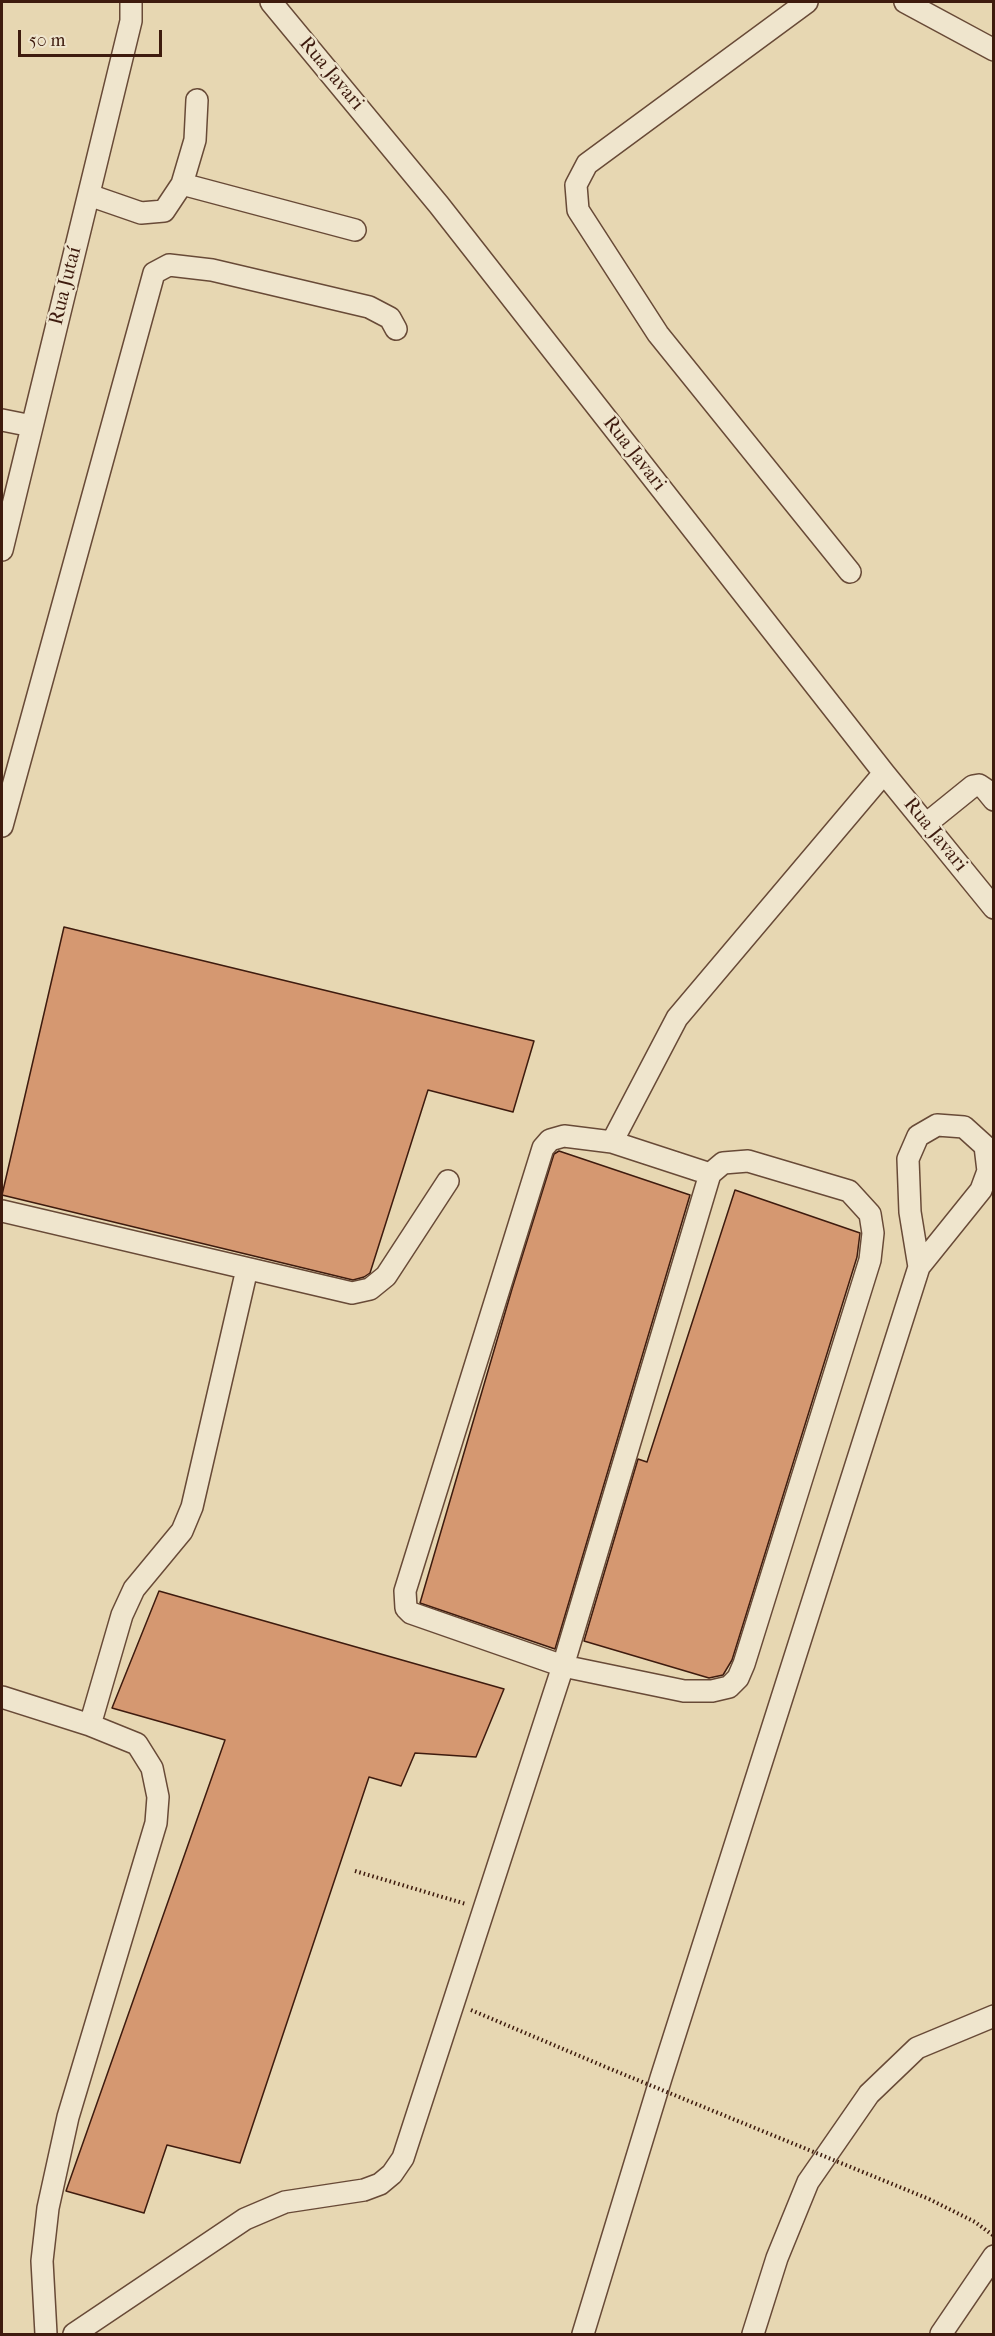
<!DOCTYPE html>
<html>
<head>
<meta charset="utf-8">
<style>
	body { margin:0 }
	#map { position:relative; width:995px; height:2336px; overflow:hidden; background:#e7d7b2; font-family:"IM FELL French Canon",serif }
	canvas { display:block }
	.frame { position:absolute; inset:0; border:3px solid #3e1b0e; pointer-events:none }
	.scale { position:absolute; left:18px; top:30px; width:144px; height:27px; box-sizing:border-box; border:3px solid #3e1b0e; border-top:0; padding-left:8px; font-size:18px; line-height:21px; white-space:nowrap; color:#3e1b0e; -webkit-text-stroke:4px #efe5cd; paint-order:stroke }
</style>
</head>
<body>
<div id="map">
<canvas width="995" height="2336"></canvas>
<div class="frame"></div>
<div class="scale">50 m</div>
</div>
<script>
const context = document.querySelector('canvas').getContext('2d');
context.lineJoin = 'round';
function fillPath(path, color) {
  context.fillStyle = color;
  context.fill(path, 'evenodd');
}
function toPath(rows) {
  const path = new Path2D();
  for (const r of rows) {
    path.moveTo(r[0], r[1]);
    for (let i = 2; i < r.length; i += 2) path.lineTo(r[i], r[i + 1]);
  }
  return path;
}
function strokePath(path, color, width, dash) {
  context.strokeStyle = color;
  context.lineWidth = width;
  context.lineCap = dash ? 'butt' : 'round';
  context.setLineDash(dash || []);
  context.stroke(path);
}
function label(font, color, halo, rows, align = 'center') {
  context.font = font + ' "IM FELL French Canon",serif';
  context.lineWidth = 5;
  context.setLineDash([]);
  context.textBaseline = 'middle';
  context.strokeStyle = halo;
  context.fillStyle = color;
  for (const [text, x, y, turn = 0] of rows) {
    context.save();
    context.translate(x, y);
    context.rotate((+turn || 0) * Math.PI / 180);
    context.textAlign = isNaN(turn) ? turn : align;
    if (halo) context.strokeText(text, 0, 0);
    context.fillText(text, 0, 0);
    context.restore();
  }
}
const building = toPath([
	[64,927,534,1041,513,1112,428,1090,370,1273,364,1277,353,1280,2,1195,64,927],
	[559,1151,690,1195,555,1649,420,1603,512,1289,554,1154,559,1151],
	[735,1190,860,1233,857,1257,732,1660,723,1675,709,1678,584,1641,638,1459,647,1462,735,1190],
	[159,1591,504,1689,476,1757,415,1753,401,1786,369,1777,240,2163,167,2145,144,2213,66,2191,225,1740,112,1708,159,1591]
]);
const path = toPath([
	[355,1871,466,1904],
	[471,2010,608,2068],
	[929,2199,975,2222,994,2236]
]);
const minor = toPath([
	[271,2,439,205,884,773,994,908],
	[807,2,587,164,576,185,578,210,658,334,850,572],
	[905,2,994,50],
	[182,184,355,230],
	[89,195,141,213,164,211,182,184,195,140,197,100],
	[2,420,32,426],
	[2,550,131,21,131,2],
	[926,824,973,786,979,785,985,789,994,800],
	[2,826,154,273,169,265,212,270,369,307,390,318,396,329],
	[710,1174,723,1163,748,1161,849,1191,870,1214,873,1233,870,1260,744,1664,738,1678,729,1687,712,1691,684,1691,563,1666,411,1613,406,1608,405,1591,543,1148,550,1140,564,1136,612,1142,677,1018,884,773],
	[2,1211,352,1293,370,1289,386,1276,448,1181],
	[2,1697,90,1725,137,1744,152,1768,158,1797,156,1823,68,2117,48,2208,42,2261,46,2334],
	[90,1725,122,1615,134,1589,182,1531,192,1507,247,1269],
	[74,2334,245,2219,285,2202,364,2190,380,2184,392,2174,403,2158,563,1666,710,1174,612,1142],
	[583,2334,661,2078,919,1267,981,1190,988,1171,985,1146,964,1127,937,1125,918,1136,908,1159,910,1212,919,1267],
	[753,2334,777,2258,808,2182,869,2094,917,2048,994,2016],
	[941,2334,994,2256]
]);
const pathBridge = toPath([
	[608,2068,929,2199]
]);
const streetNames = [
	["Rua Javari",331,74,50],
	["Rua Jutaí",66,286,-76],
	["Rua Javari",634,454,52],
	["Rua Javari",935,835,51]
];
fillPath(building, '#d59871');
strokePath(building, '#3e1b0e', 1.5);
strokePath(minor, '#684a37', 24);
strokePath(path, '#3e1b0e', 4, [1.5, 3]);
strokePath(minor, '#efe5cd', 21);
strokePath(pathBridge, '#3e1b0e', 4, [1.5, 3]);
label('20px', '#3e1b0e', '#efe5cd', streetNames);
</script>
</body>
</html>
